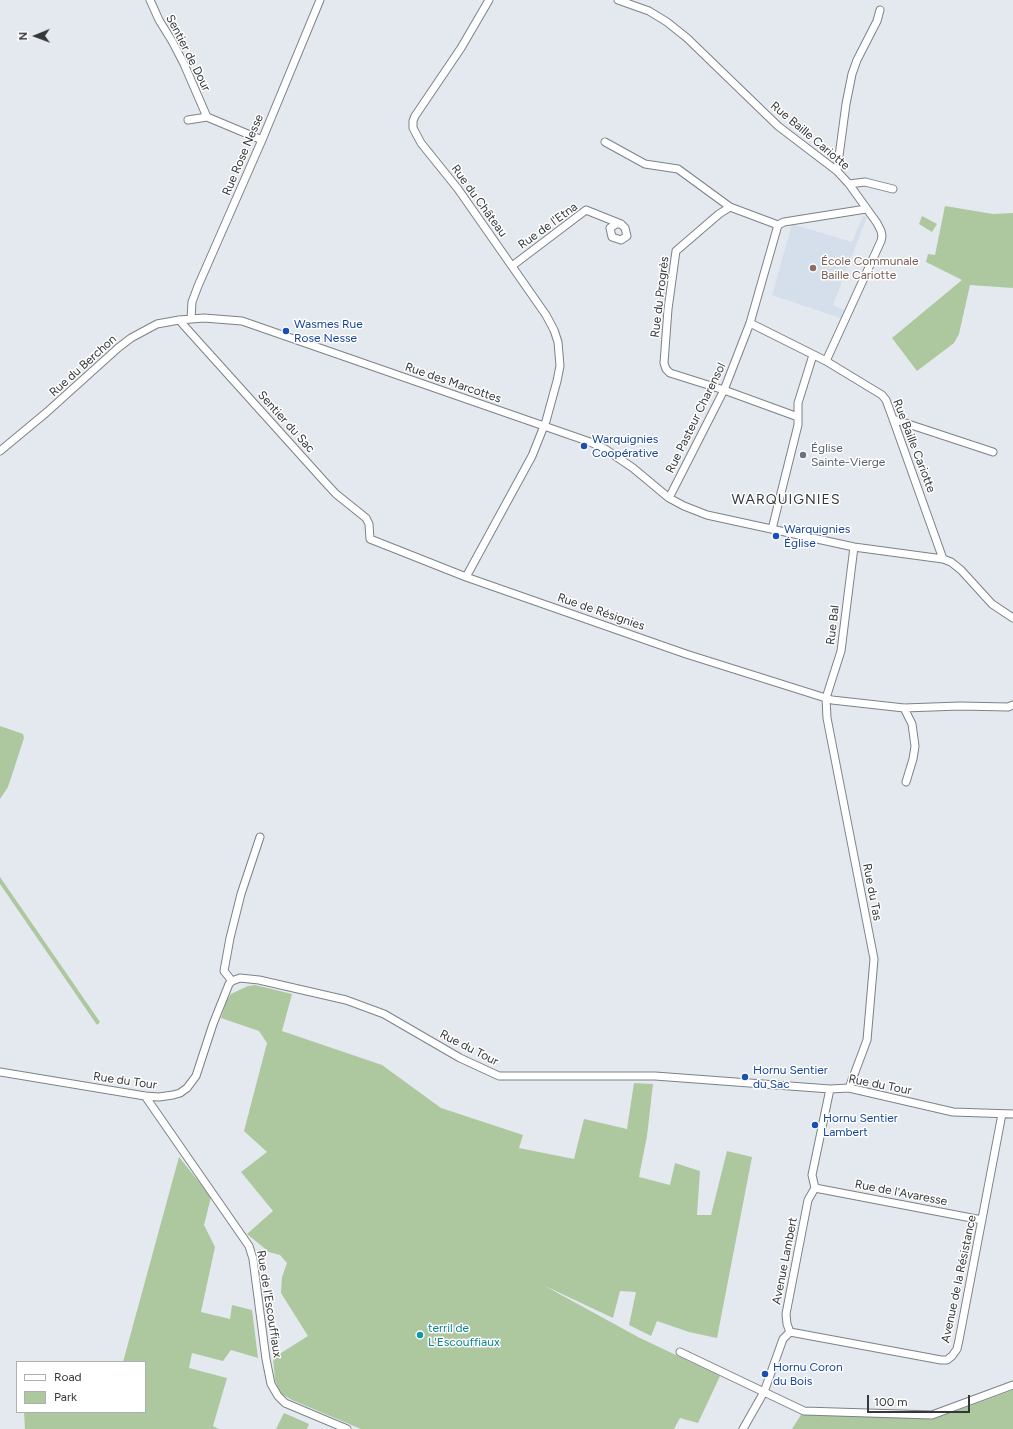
<!DOCTYPE html>
<html>
<head>
<meta charset="utf-8">
<style>
	body { margin:0 }
	#map { position:relative; width:1013px; height:1429px; overflow:hidden; background:#e3e9ef; font-family:Figtree,sans-serif }
	canvas { display:block }
	.legend { position:absolute; left:16px; top:1361px; width:130px; height:52px; box-sizing:border-box; background:#fff; border:1px solid #aeafaf; margin:0; padding:5px 7px; list-style:none; font-size:12px; color:#343638 }
	.legend li { display:flex; align-items:center; gap:8px; height:20px }
	.legend b { width:20px; border:1px solid #aeafaf }
	.north { position:absolute; left:16px; top:16px; width:40px; height:40px; -webkit-text-stroke:3px #fff; paint-order:stroke; rotate:269deg; font-size:11px; font-weight:700; line-height:16px; text-align:center; color:#343638 }
	.north::after { content:''; display:block; margin:auto; width:14px; height:18px; background:#343638; clip-path:polygon(50% 0,100% 100%,50% 72%,0 100%) }
	.scale { position:absolute; left:867px; top:1395px; width:103px; height:18px; box-sizing:border-box; border:2px solid #343638; border-top:0; padding-left:5px; font-size:12px; line-height:14px; white-space:nowrap; color:#343638; -webkit-text-stroke:3px #fff; paint-order:stroke }
</style>
</head>
<body>
<div id="map">
<canvas width="1013" height="1429"></canvas>
<ul class="legend">
<li><b style="height:5px;background:#fff"></b>Road</li>
<li><b style="height:11px;background:#adc89f"></b>Park</li>
</ul>
<div class="north">N</div>
<div class="scale">100 m</div>
</div>
<script>
const context = document.querySelector('canvas').getContext('2d');
context.lineJoin = 'round';
function fillPath(path, color) {
  context.fillStyle = color;
  context.fill(path, 'evenodd');
}
function toPath(rows) {
  const path = new Path2D();
  for (const r of rows) {
    path.moveTo(r[0], r[1]);
    for (let i = 2; i < r.length; i += 2) path.lineTo(r[i], r[i + 1]);
  }
  return path;
}
function strokePath(path, color, width, dash) {
  context.strokeStyle = color;
  context.lineWidth = width;
  context.lineCap = dash ? 'butt' : 'round';
  context.setLineDash(dash || []);
  context.stroke(path);
}
function label(font, color, halo, rows, align = 'center') {
  context.font = font + ' Figtree,sans-serif';
  context.lineWidth = 3;
  context.setLineDash([]);
  context.textBaseline = 'middle';
  context.strokeStyle = halo;
  context.fillStyle = color;
  for (const [text, x, y, turn = 0] of rows) {
    context.save();
    context.translate(x, y);
    context.rotate((+turn || 0) * Math.PI / 180);
    context.textAlign = isNaN(turn) ? turn : align;
    if (halo) context.strokeText(text, 0, 0);
    context.fillText(text, 0, 0);
    context.restore();
  }
}
const built = toPath([
	[863,216,867,217,833,305,846,311,843,319,772,295,792,224,852,242]
]);
const green = toPath([
	[945,206,993,214,1013,213,1013,288,970,285,959,334,954,343,917,371,892,338,962,280,926,262,928,254,935,255],
	[922,216,937,224,932,232,919,224],
	[0,726,23,734,24,738,8,787,0,799],
	[0,877,100,1022,97,1025,0,884],
	[255,985,292,994,282,1031,382,1065,441,1108,523,1135,519,1148,574,1159,584,1119,627,1129,634,1083,653,1084,647,1136,639,1177,670,1185,675,1163,700,1171,697,1215,711,1215,727,1151,752,1157,717,1338,689,1332,657,1321,651,1336,629,1325,636,1292,620,1291,613,1318,543,1285,638,1337,720,1376,698,1423,680,1418,674,1429,361,1429,292,1400,280,1393,275,1380,273,1358,308,1336,281,1293,282,1277,287,1263,280,1255,269,1252,247,1234,273,1211,241,1172,267,1152,244,1131,267,1043,259,1031,221,1018,227,1000,231,994,248,986],
	[179,1157,211,1197,204,1225,215,1247,201,1312,230,1319,232,1305,252,1310,258,1358,231,1350,223,1361,192,1353,189,1368,227,1378,213,1426,219,1429,25,1429,24,1412,145,1412,145,1362,123,1362],
	[1013,1390,1013,1429,792,1429,804,1410,934,1419],
	[284,1413,309,1424,307,1429,276,1429]
]);
const minor = toPath([
	[150,0,159,20,172,41,184,64,207,117],
	[618,0,649,11,667,22,687,38,778,126,837,171,849,184,877,223,881,231,882,236,881,241,826,361],
	[188,120,207,117,262,140],
	[605,142,645,164,678,169,730,207],
	[837,171,846,104,852,74,857,60,877,21,880,10],
	[849,184,865,182,893,189],
	[778,225,750,323,826,361,882,395,886,400,893,419,943,559],
	[778,225,730,207,719,214,676,251,668,309,664,363,666,369,670,373,724,390,798,417],
	[778,225,784,222,866,209],
	[512,266,586,210,621,224,625,228,627,236,621,240,612,237,610,228,616,224,621,224],
	[191,319,192,302,198,286,262,140,320,0],
	[179,320,324,481,336,494,366,518,369,524,370,539,466,577,686,654,832,700,904,708,960,706,1008,707,1013,705],
	[893,419,993,452],
	[0,451,47,412,118,348,131,338,157,324,179,320,204,318,242,321,590,442,605,449,633,468,669,498,684,506,707,515,854,547,943,559,951,562,961,570,992,604,1013,618],
	[669,498,724,390,750,323],
	[772,529,798,425,798,403,813,355],
	[466,577,532,456,546,421,557,381,560,366,558,342,554,330,546,315,458,189,421,143,413,128,413,121,415,116,461,48,489,0],
	[904,708,912,724,915,746,913,759,906,782],
	[232,981,224,971,230,938,241,894,260,837],
	[0,1072,145,1096,159,1097,173,1095,180,1093,187,1088,196,1076,213,1024,229,984,232,981,240,978,259,980,346,1000,384,1014,460,1058,499,1076,655,1076,830,1089,849,1088,953,1112,1013,1114],
	[849,1088,867,1040,874,959,827,718,826,698,841,651,854,547],
	[145,1096,249,1246,253,1259,266,1359,271,1384,278,1396,285,1403,347,1429],
	[815,1188,982,1220],
	[790,1332,941,1360,947,1360,952,1356,957,1349,959,1340,1002,1114],
	[680,1352,804,1411,932,1415,1013,1385],
	[743,1429,764,1392,783,1339,790,1332,787,1324,786,1314,808,1200,815,1188,812,1175,830,1089]
]);
const markers = [
	[813,268,4,"#8d6e63"],
	[286,331,4,"#1a4fb4"],
	[584,446,4,"#1a4fb4"],
	[803,455,4,"#6b7280"],
	[776,536,4,"#1a4fb4"],
	[745,1077,4,"#1a4fb4"],
	[815,1125,4,"#1a4fb4"],
	[420,1335,4,"#0f9aa8"],
	[765,1374,4,"#1a4fb4"]
];
const streetNames = [
	["Sentier de Dour",188,53,63],
	["Rue Baille Cariotte",810,136,40],
	["Rue Rose Nesse",243,155,-67],
	["Rue du Château",479,201,54],
	["Rue de l'Etna",548,226,-36],
	["Rue du Progrès",660,297,-83],
	["Rue du Berchon",83,366,-42],
	["Rue des Marcottes",453,383,19],
	["Rue Pasteur Charensol",696,418,-64],
	["Sentier du Sac",286,422,48],
	["Rue Baille Cariotte",914,446,69],
	["Rue de Résignies",601,612,19],
	["Rue Bal",833,625,-83],
	["Rue du Tas",872,892,79],
	["Rue du Tour",469,1048,27],
	["Rue du Tour",125,1081,8],
	["Rue du Tour",880,1085,11],
	["Rue de l'Avaresse",901,1193,11],
	["Avenue Lambert",785,1261,-79],
	["Avenue de la Résistance",959,1279,-78],
	["Rue de l'Escouffiaux",269,1304,81]
];
const educationNames = [
	["École Communale",821,261],
	["Baille Cariotte",821,275]
];
const transitNames = [
	["Wasmes Rue",294,324],
	["Rose Nesse",294,338],
	["Warquignies",592,439],
	["Coopérative",592,453],
	["Warquignies",784,529],
	["Église",784,543],
	["Hornu Sentier",753,1070],
	["du Sac",753,1084],
	["Hornu Sentier",823,1118],
	["Lambert",823,1132],
	["Hornu Coron",773,1367],
	["du Bois",773,1381]
];
const worshipNames = [
	["Église",811,448],
	["Sainte-Vierge",811,462]
];
const cultureNames = [
	["terril de",428,1328],
	["L'Escouffiaux",428,1342]
];
const quarterNames = [
	["WARQUIGNIES",786,500]
];
fillPath(built, '#d4dfeb');
fillPath(green, '#adc89f');
strokePath(minor, '#7c8287', 9);
strokePath(minor, '#fff', 7);
for (const [x, y, r, color] of markers) {
  const dot = new Path2D();
  dot.arc(x, y, r, 0, 2 * Math.PI);
  context.fillStyle = color;
  context.fill(dot);
  strokePath(dot, '#fff', 1.5);
}
label('12px', '#343638', '#fff', streetNames);
label('12px', '#785e54', '#fff', educationNames, 'left');
label('12px', '#164399', '#fff', transitNames, 'left');
label('12px', '#5b616d', '#fff', worshipNames, 'left');
label('12px', '#0d838f', '#fff', cultureNames, 'left');
context.letterSpacing = '1px';
label('14px', '#343638', '#fff', quarterNames);
context.letterSpacing = '0px';
</script>
</body>
</html>
